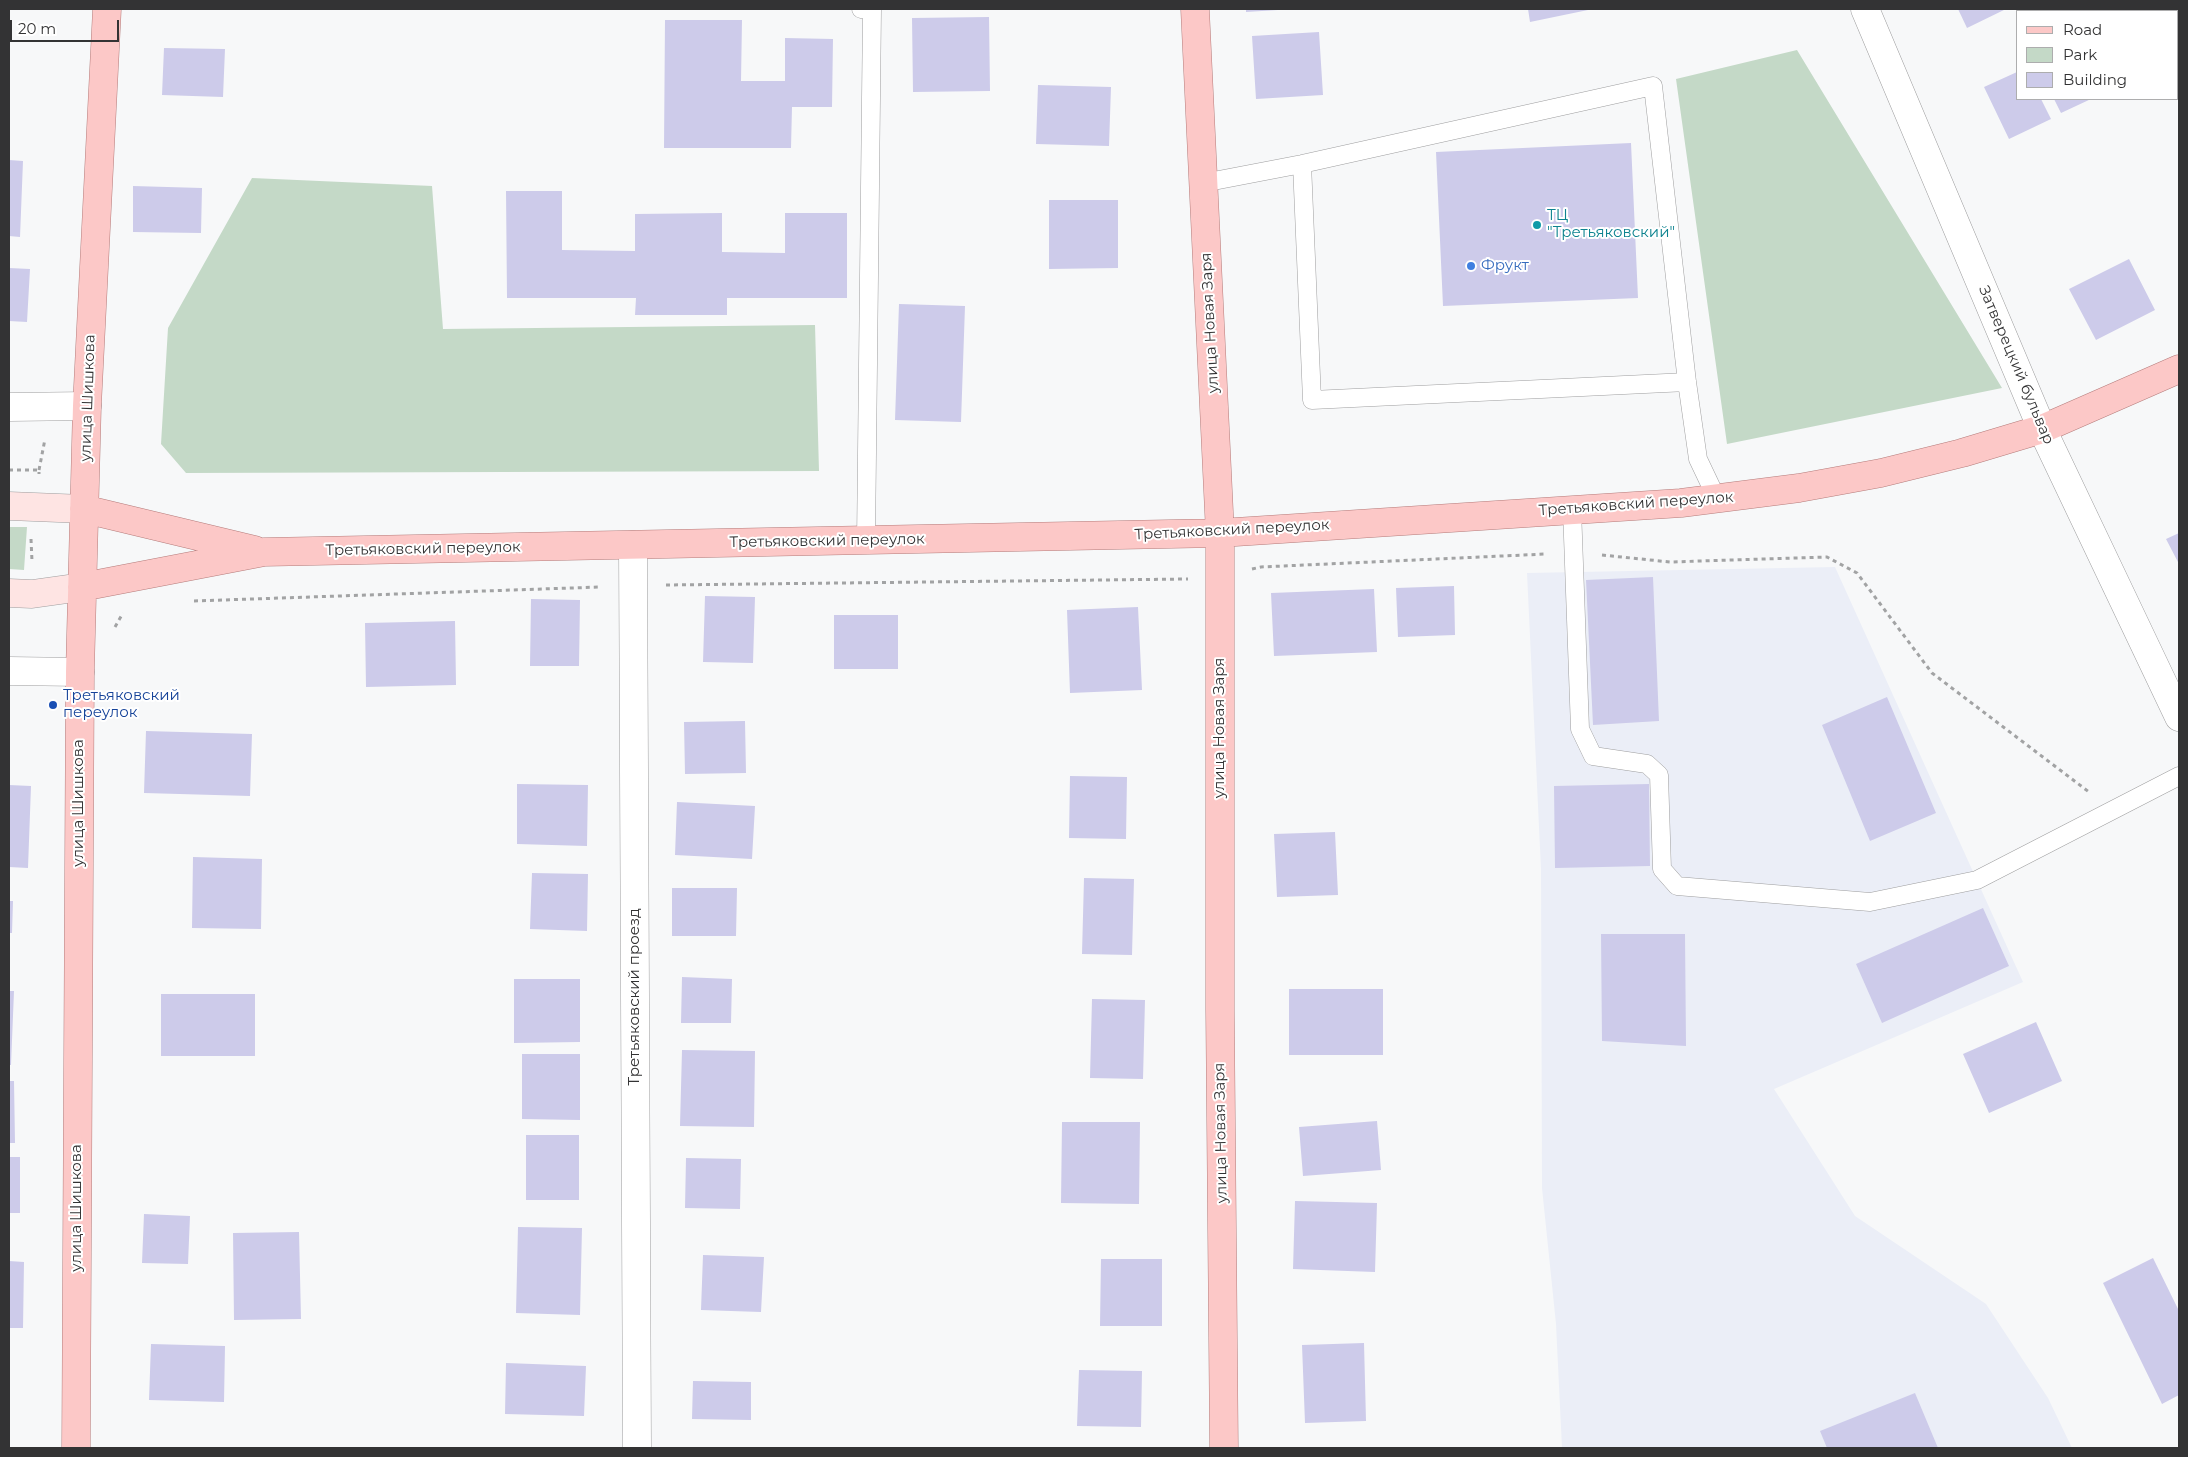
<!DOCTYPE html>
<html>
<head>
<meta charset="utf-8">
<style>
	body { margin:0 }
	#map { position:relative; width:2188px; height:1457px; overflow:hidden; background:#f7f8f9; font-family:Montserrat,sans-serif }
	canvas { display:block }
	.frame { position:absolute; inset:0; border:10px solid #333334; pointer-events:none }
	.legend { position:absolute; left:2016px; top:10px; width:162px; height:90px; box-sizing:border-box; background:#fff; border:1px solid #adadae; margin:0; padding:6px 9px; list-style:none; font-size:15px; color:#333334 }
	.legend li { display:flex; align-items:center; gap:10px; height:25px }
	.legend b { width:25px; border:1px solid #adadae }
	.scale { position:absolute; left:10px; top:20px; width:109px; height:22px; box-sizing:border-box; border:2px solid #333334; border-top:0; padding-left:6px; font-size:15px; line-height:18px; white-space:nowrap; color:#333334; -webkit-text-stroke:4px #fff; paint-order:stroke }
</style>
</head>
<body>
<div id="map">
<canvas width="2188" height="1457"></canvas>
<div class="frame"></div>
<ul class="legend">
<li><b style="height:6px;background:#fcc8c7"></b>Road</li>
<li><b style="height:14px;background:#c4d9c7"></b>Park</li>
<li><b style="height:14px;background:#cdcbea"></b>Building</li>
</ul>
<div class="scale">20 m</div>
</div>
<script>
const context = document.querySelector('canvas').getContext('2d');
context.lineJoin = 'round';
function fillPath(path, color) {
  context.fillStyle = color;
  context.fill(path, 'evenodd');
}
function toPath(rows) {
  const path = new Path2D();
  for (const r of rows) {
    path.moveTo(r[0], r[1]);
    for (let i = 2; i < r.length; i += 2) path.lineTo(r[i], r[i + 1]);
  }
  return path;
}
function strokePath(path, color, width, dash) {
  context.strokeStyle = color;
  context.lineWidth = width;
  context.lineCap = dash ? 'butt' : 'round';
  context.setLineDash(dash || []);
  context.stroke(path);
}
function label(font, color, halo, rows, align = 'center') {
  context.font = font + ' Montserrat,sans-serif';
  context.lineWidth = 4;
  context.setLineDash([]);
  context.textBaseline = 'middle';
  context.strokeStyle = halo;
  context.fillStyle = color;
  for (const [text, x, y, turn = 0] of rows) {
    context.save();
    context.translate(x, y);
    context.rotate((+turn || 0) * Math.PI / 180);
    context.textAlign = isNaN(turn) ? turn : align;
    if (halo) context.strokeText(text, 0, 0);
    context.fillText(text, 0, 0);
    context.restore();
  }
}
const built = toPath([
	[1835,567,2023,982,1774,1089,1855,1216,1986,1304,2048,1398,2072,1448,1562,1448,1556,1324,1542,1188,1541,869,1527,573]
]);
const green = toPath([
	[1797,50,2002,388,1727,444,1676,79],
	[252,178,432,186,443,329,815,325,819,471,186,473,161,444,168,328],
	[9,527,27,527,24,570,9,569]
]);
const building = toPath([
	[1246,9,1278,9,1278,10,1246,12],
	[1528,9,1588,9,1588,10,1530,22],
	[1958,9,2006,9,1967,28],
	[989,17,990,91,913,92,912,18],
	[665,20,742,20,741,81,785,81,785,38,833,39,832,107,792,107,791,148,664,148],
	[1319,32,1323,95,1256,99,1252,36],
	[164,48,225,49,223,97,162,95],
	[2017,72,2017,99,2041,99,2051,119,2009,139,1984,87],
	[1038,85,1111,87,1109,146,1036,144],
	[2054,99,2091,99,2061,113],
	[1631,143,1638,298,1443,306,1436,152],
	[9,160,23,161,20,237,9,236],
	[133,186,202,188,201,233,133,232],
	[506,191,562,191,562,250,635,251,635,214,722,213,722,252,785,253,785,213,847,213,847,298,727,298,727,315,635,315,636,298,507,298],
	[1049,200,1118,200,1118,268,1049,269],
	[2129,259,2155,310,2096,340,2069,289],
	[9,268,30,269,27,322,9,321],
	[899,304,965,306,961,422,895,420],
	[2179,533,2179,564,2166,539],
	[1653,577,1659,721,1593,725,1586,580],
	[1454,586,1455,635,1398,637,1396,588],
	[1374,589,1377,652,1274,656,1271,593],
	[705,596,755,597,753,663,703,662],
	[531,599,580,600,579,666,530,666],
	[1138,607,1142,690,1070,693,1067,610],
	[834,615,898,615,898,669,834,669],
	[455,621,456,685,366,687,365,623],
	[1887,697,1936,813,1870,841,1822,725],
	[745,721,746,773,685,774,684,722],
	[146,731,252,734,250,796,144,793],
	[1070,776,1127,777,1126,839,1069,838],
	[517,784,588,785,587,846,517,844],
	[1649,784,1650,866,1555,868,1554,786],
	[9,785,31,786,28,868,9,867],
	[677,802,755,806,752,859,675,855],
	[1335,832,1338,895,1277,897,1274,834],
	[193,857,262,859,261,929,192,928],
	[532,873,588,874,587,931,530,929],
	[1084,878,1134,879,1132,955,1082,954],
	[672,888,737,888,736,936,672,936],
	[9,901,13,901,12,933,9,933],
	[1983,908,2009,966,1882,1023,1856,964],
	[1601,934,1685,934,1686,1046,1602,1041],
	[682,977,732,979,731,1023,681,1023],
	[514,979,580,979,580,1042,514,1043],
	[1289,989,1383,989,1383,1055,1289,1055],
	[9,991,14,991,11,1065,9,1065],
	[161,994,255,994,255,1056,161,1056],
	[1092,999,1145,1000,1143,1079,1090,1078],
	[2036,1022,2062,1081,1989,1113,1963,1054],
	[682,1050,755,1051,754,1127,680,1126],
	[522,1054,580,1054,580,1120,522,1119],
	[9,1081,14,1081,15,1143,9,1143],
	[1377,1121,1381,1170,1303,1176,1299,1127],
	[1062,1122,1140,1122,1139,1204,1061,1203],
	[526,1135,579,1135,579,1200,526,1200],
	[9,1157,20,1157,20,1213,9,1213],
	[686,1158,741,1159,740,1209,685,1208],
	[1295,1201,1377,1203,1375,1272,1293,1269],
	[144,1214,190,1216,188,1264,142,1263],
	[518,1227,582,1228,580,1315,516,1313],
	[299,1232,301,1319,234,1320,233,1233],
	[703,1255,764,1257,761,1312,701,1310],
	[2153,1258,2179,1311,2179,1395,2162,1404,2103,1283],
	[1101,1259,1162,1259,1162,1326,1100,1326],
	[9,1261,24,1262,23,1328,9,1328],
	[1364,1343,1366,1421,1305,1423,1302,1345],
	[151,1344,225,1346,224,1402,149,1400],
	[506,1363,586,1366,584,1416,505,1414],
	[1079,1370,1142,1371,1141,1427,1077,1426],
	[693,1381,751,1382,751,1420,692,1419],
	[1915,1393,1938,1448,1827,1448,1820,1431]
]);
const path = toPath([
	[9,470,39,470,39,474],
	[39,470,45,439],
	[31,539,32,561],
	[1602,555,1670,562,1827,557,1857,573,1932,673,2089,792],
	[1252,569,1261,567,1546,554],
	[666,585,1188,579],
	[194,601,600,587],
	[115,627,123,613]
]);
const service = toPath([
	[861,9,872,10,866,541],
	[1302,164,1312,400,1687,382],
	[1203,183,1302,164,1653,86,1687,382,1698,459,1717,499],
	[1572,509,1580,729,1593,756,1647,764,1659,775,1662,869,1677,886,1870,902,1977,880,2179,776]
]);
const minor = toPath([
	[1865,9,2042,429,2179,717],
	[9,407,87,406],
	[633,545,637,1448],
	[9,671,80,672]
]);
const secondary = toPath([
	[9,506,84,509],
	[9,593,32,594,82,587]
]);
const primary = toPath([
	[1195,9,1220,533,1220,1010,1224,1448],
	[84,509,255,550],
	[82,587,264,552,1220,533,1681,503,1799,488,1881,473,1962,453,2042,429,2179,369],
	[76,1448,80,672,87,406,107,9]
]);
const markers = [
	[1537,225,5,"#0f9aa8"],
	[1471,266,5,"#3f7fe0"],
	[53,705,5,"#1a4fb4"]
];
const cultureNames = [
	["ТЦ",1547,216],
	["\"Третьяковский\"",1547,233]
];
const shopNames = [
	["Фрукт",1481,266]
];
const streetNames = [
	["улица Новая Заря",1210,323,-93],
	["Затверецкий бульвар",2016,365,67],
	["улица Шишкова",88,398,-88],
	["Третьяковский переулок",1636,504,-4],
	["Третьяковский переулок",1232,530,-3],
	["Третьяковский переулок",827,541,-1],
	["Третьяковский переулок",423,549,-1],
	["улица Новая Заря",1220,728,-90],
	["улица Шишкова",79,803,-90],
	["Третьяковский проезд",635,997,-90],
	["улица Новая Заря",1221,1133,-91],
	["улица Шишкова",77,1208,-90]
];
const transitNames = [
	["Третьяковский",63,696],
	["переулок",63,713]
];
fillPath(built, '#ebeef7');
fillPath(green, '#c4d9c7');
fillPath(building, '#cdcbea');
strokePath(service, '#9e9e9f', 19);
strokePath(minor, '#9e9e9f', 29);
strokePath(secondary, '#9e9e9f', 29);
strokePath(primary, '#b47c7b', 29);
strokePath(path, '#a2a3a4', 3, [4, 4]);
strokePath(service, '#fff', 18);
strokePath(minor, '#fff', 28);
strokePath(secondary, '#fee4e3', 28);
strokePath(primary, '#fcc8c7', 28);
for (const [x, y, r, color] of markers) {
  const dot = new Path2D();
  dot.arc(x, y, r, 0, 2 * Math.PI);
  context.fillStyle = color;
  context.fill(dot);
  strokePath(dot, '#fff', 2);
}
label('15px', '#0d838f', '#fff', cultureNames, 'left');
label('15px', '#366cbe', '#fff', shopNames, 'left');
label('15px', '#333334', '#fff', streetNames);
label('15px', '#164399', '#fff', transitNames, 'left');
</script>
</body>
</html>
